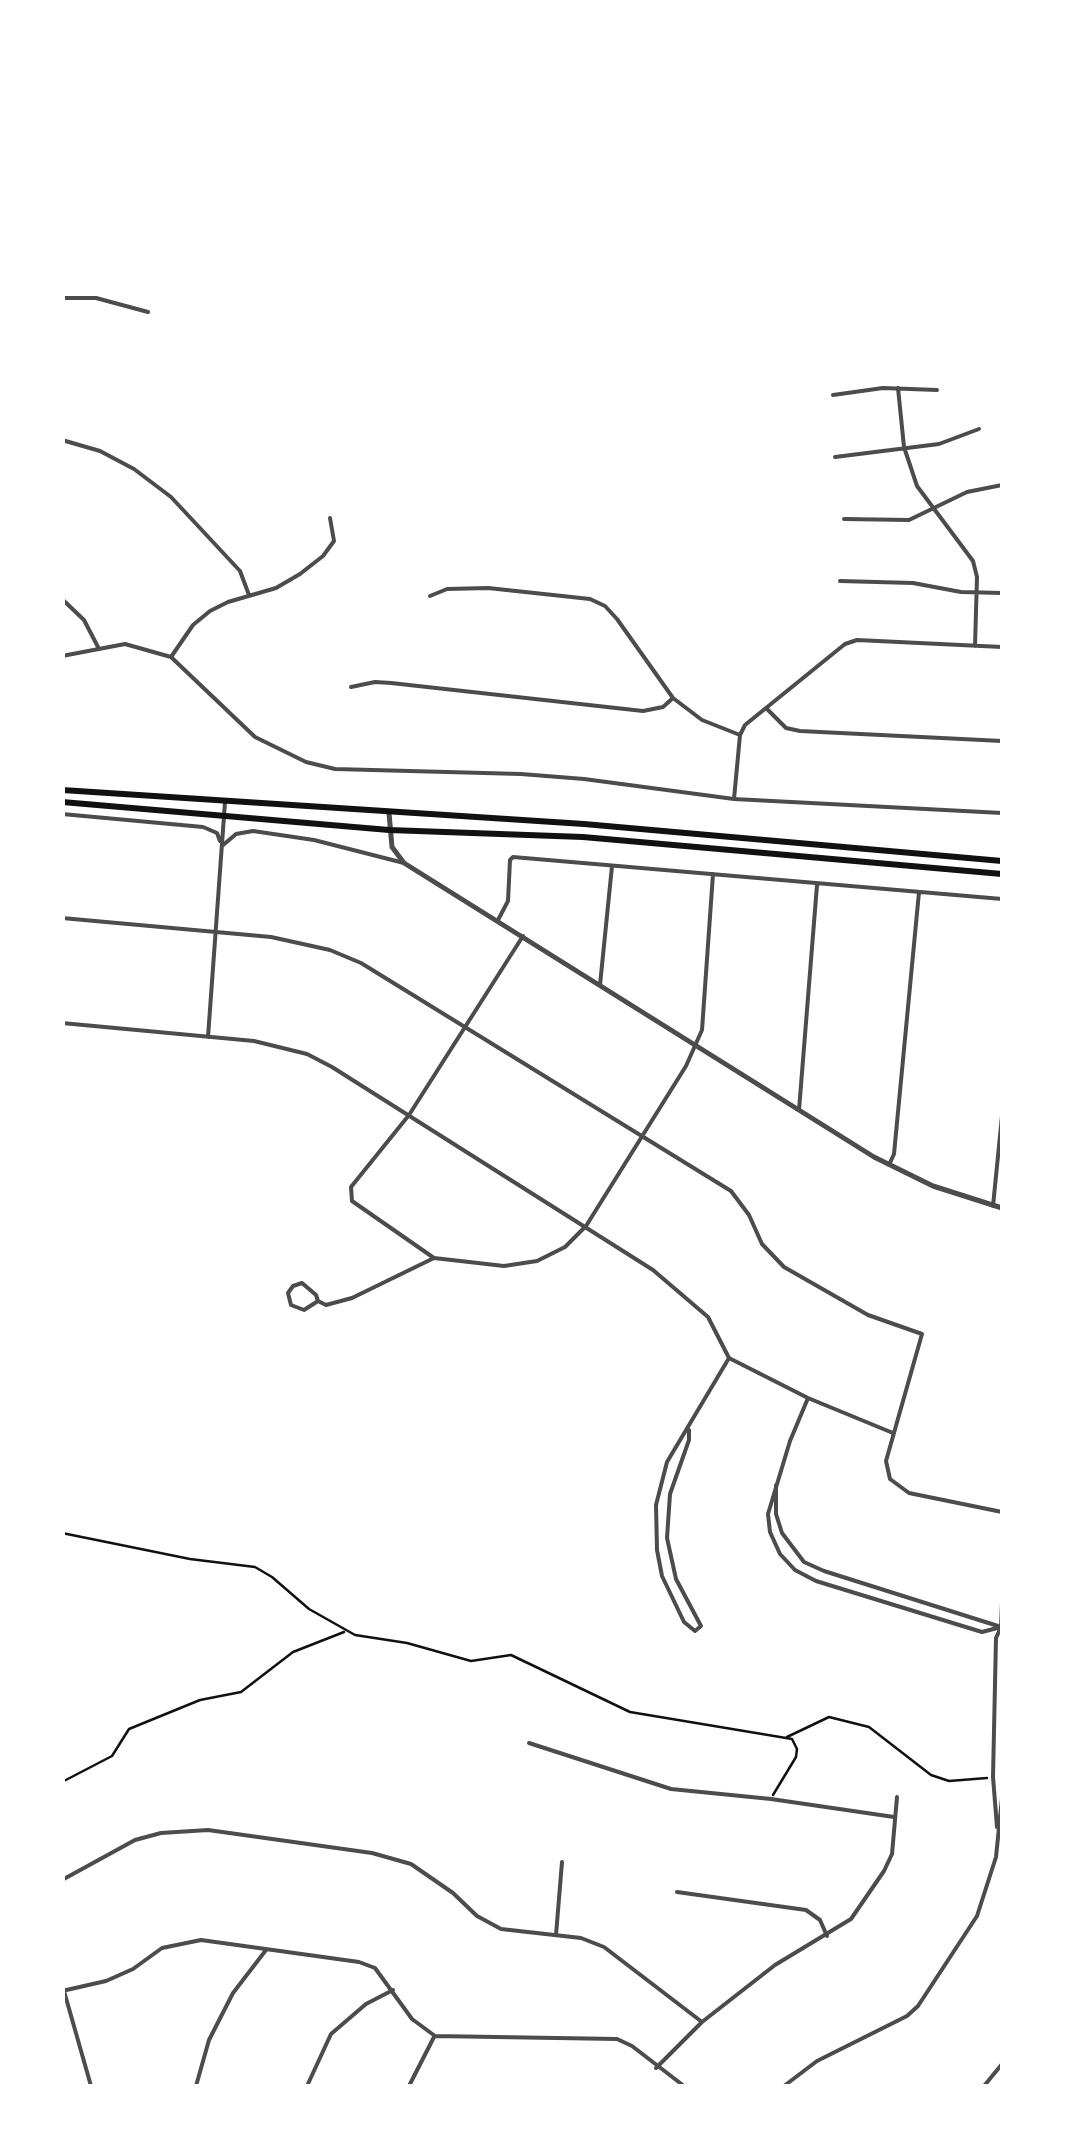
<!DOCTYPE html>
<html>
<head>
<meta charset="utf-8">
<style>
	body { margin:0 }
	#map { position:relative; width:1065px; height:2149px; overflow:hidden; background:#fff; font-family:"Source Sans 3",sans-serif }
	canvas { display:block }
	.frame { position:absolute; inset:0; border:65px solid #fff; pointer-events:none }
</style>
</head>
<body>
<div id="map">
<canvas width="1065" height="2149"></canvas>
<div class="frame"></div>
</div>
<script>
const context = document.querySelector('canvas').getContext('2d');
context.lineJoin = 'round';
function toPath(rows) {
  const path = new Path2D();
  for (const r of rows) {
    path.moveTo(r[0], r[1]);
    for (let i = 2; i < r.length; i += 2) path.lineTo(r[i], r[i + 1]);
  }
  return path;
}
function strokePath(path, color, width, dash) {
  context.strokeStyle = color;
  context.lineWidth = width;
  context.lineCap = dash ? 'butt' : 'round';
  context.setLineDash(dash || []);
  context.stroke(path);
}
const path = toPath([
	[62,1533,190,1559,255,1567,272,1577,309,1609,355,1635,407,1643,471,1661,511,1655,630,1712,792,1739,797,1749,796,1757,773,1795],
	[787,1737,829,1717,869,1727,931,1775,949,1781,987,1778],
	[62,1782,112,1756,129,1729,200,1700,241,1692,293,1652,344,1632]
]);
const minor = toPath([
	[62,298,96,298,148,312],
	[898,388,904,447,917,486,973,561,977,577,975,646],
	[833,395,883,388,937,390],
	[62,440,100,451,134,469,171,497,240,571,249,595],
	[835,457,939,444,979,429],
	[844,519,909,520,967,492,1002,485],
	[840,581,913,583,961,592,1002,593],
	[430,596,447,589,488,588,590,599,605,606,617,619,673,698,702,720,740,735],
	[62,599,84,620,98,647],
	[62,656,125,644,171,657,255,737,306,762,335,769,521,774,584,779,734,799,1002,813],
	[171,657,193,625,210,611,228,602,276,588,300,574,323,556,334,541,330,518],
	[351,687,375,682,391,683,643,711,663,707,673,698],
	[766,708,786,728,800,731,1002,741],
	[734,799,740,735,745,725,845,644,857,640,1002,647],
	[62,814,203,827,217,833,220,841],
	[222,846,236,834,253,831,314,840,404,863],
	[62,918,271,937,330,950,361,963,731,1191,749,1215,762,1244,784,1267,868,1315,922,1334,886,1461,890,1479,909,1493,1002,1512],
	[498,920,508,901,510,860,513,857,1002,899],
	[600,985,612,866],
	[62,1023,254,1041,307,1054,332,1067,653,1270,708,1317,729,1358,808,1398,893,1433],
	[208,1037,225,802],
	[799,1110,817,885],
	[889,1165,894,1154,919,892],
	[993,1206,1002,1116],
	[434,1258,352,1201,351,1187,409,1115,523,936],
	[318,1301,316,1295,302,1283,293,1286,288,1293,291,1305,304,1310,318,1301,326,1305,352,1298,434,1258,504,1266,537,1261,565,1247,586,1226,686,1066,702,1030,713,874],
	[808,1398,790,1441,768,1514,770,1532,780,1554,795,1570,816,1581,982,1632,1001,1627],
	[689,1430,689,1440,670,1494,667,1538,676,1579,701,1626,695,1631,684,1622,662,1576,657,1550,656,1505,667,1462,729,1358],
	[776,1485,776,1514,782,1533,804,1562,824,1571,998,1626],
	[529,1743,671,1789,771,1799,894,1817],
	[997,1827,993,1777,996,1638,1001,1627,1002,1603],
	[62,1880,135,1840,161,1833,208,1830,372,1853,411,1864,453,1893,477,1916,501,1929,581,1938,604,1947,702,2022],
	[677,1892,806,1910,820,1920,827,1936],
	[556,1935,562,1862],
	[62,1984,91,2086],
	[62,1991,106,1981,133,1969,162,1948,201,1940,359,1962,375,1968,412,2019,435,2036,617,2039,632,2046,684,2086],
	[656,2068,702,2022,775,1965,851,1919,884,1871,892,1854,897,1797],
	[196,2086,209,2040,233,1993,266,1950],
	[307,2086,331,2034,366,2004,393,1990],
	[409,2086,434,2037],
	[784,2086,817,2061,907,2016,918,2006,977,1916,996,1857,1002,1798],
	[984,2086,1002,2064]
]);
const tertiary = toPath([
	[389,813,392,847,404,863,874,1157,933,1186,1002,1208]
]);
const secondary = toPath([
	[62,790,584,824,1002,861],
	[62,802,389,830,583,837,1002,874]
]);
strokePath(path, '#111', 2.5);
strokePath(minor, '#4c4c4c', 4);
strokePath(tertiary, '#4c4c4c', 5);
strokePath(secondary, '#111', 6);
</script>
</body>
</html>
